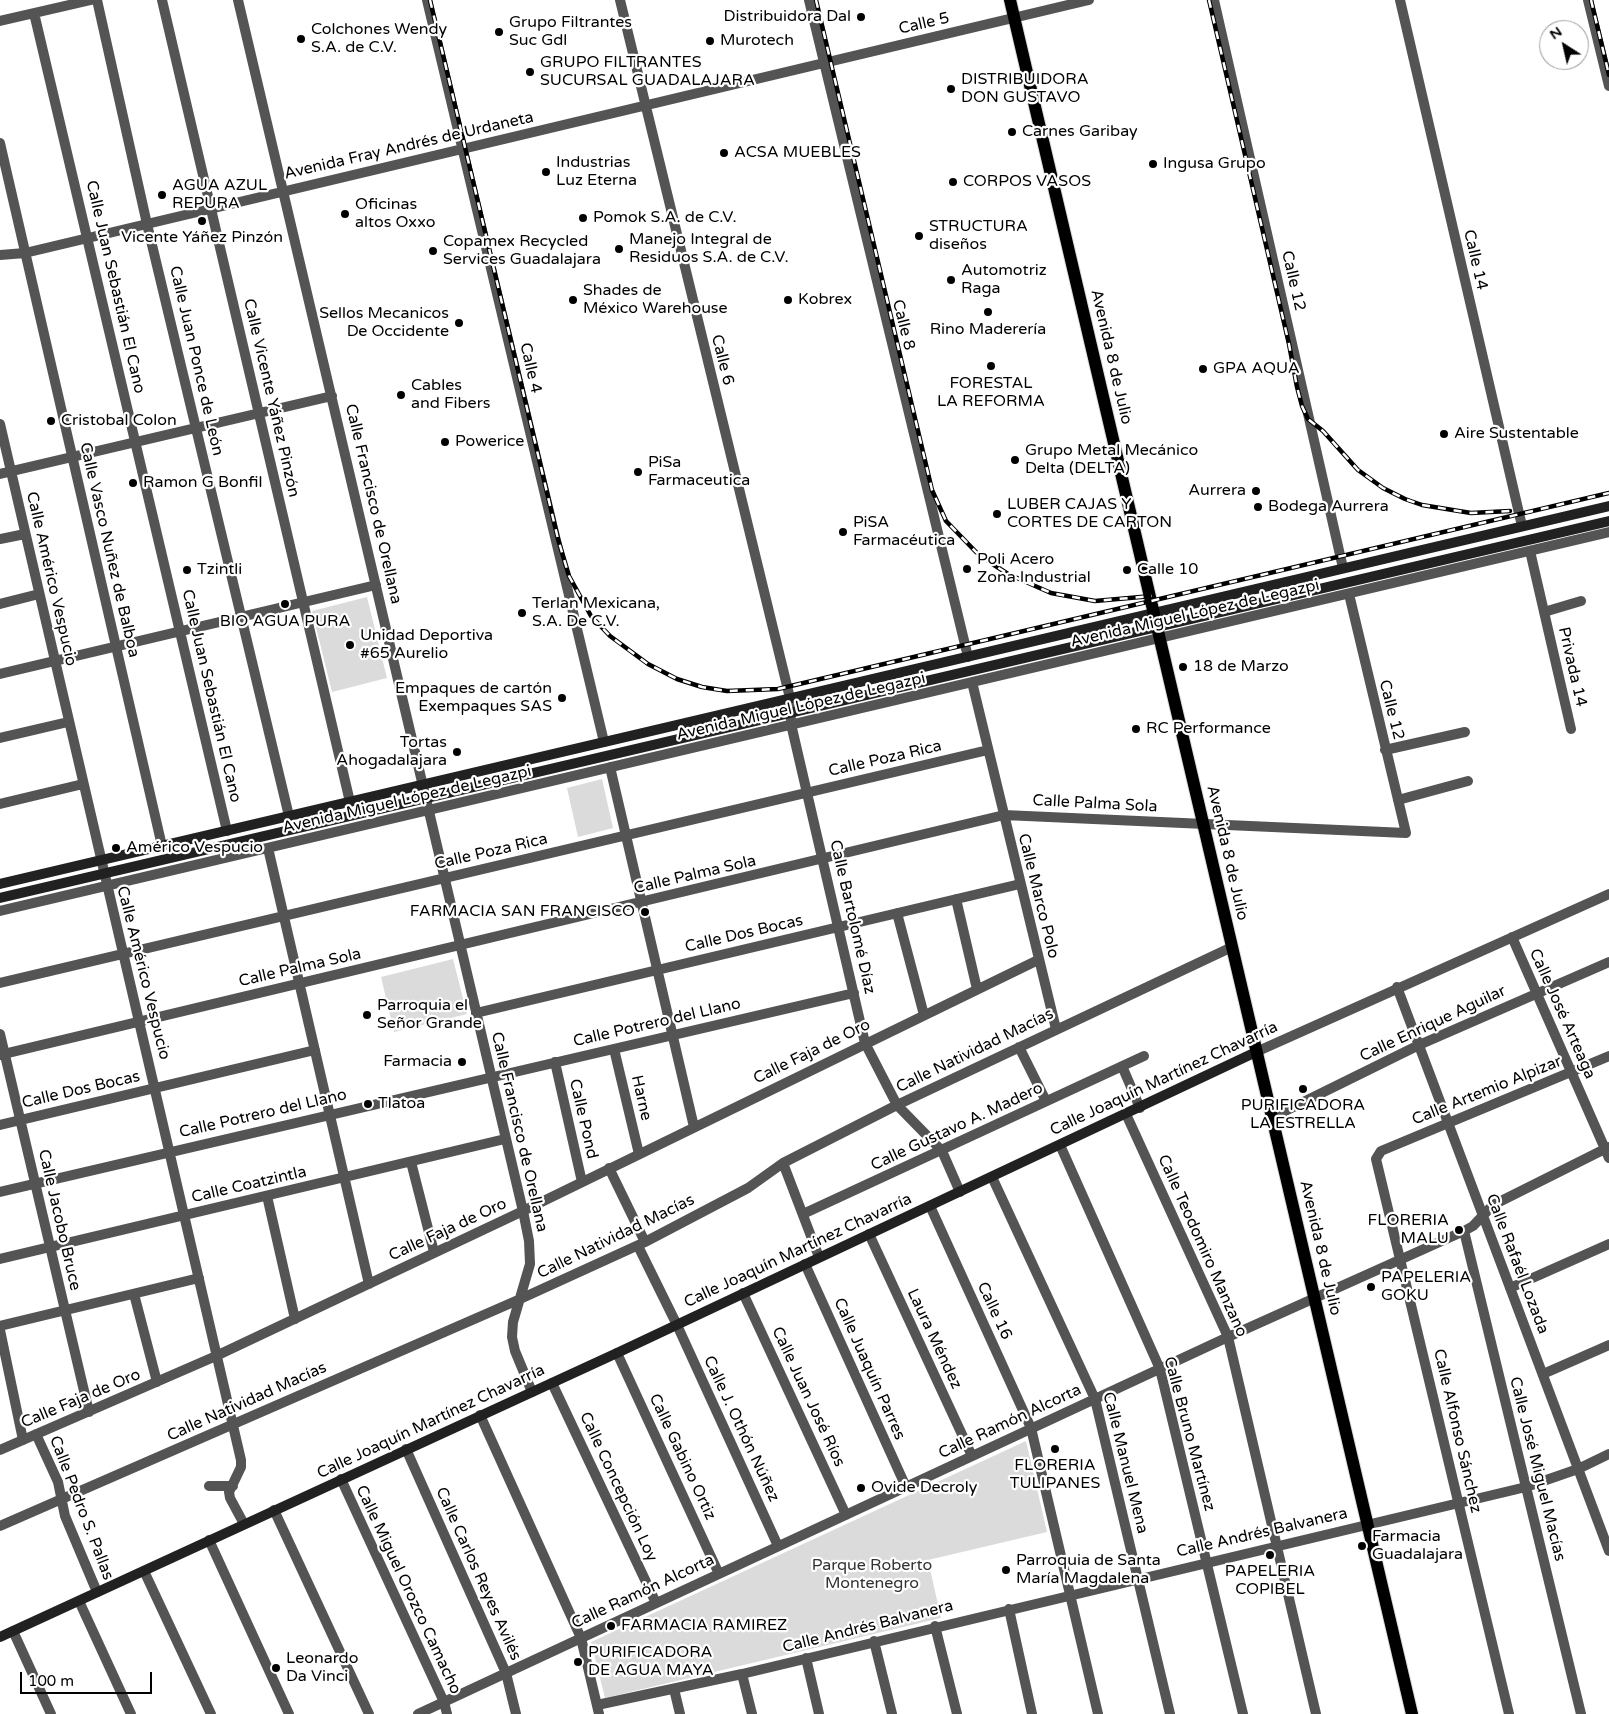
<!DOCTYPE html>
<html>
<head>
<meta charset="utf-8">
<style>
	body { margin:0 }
	#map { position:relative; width:1609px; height:1714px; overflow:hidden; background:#fff; font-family:"Varela Round",sans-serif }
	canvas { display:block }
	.north { position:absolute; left:1539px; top:20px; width:50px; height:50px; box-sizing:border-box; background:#fff; border:1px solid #999; border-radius:50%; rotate:325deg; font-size:14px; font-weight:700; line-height:20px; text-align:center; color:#000 }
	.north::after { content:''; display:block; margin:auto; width:18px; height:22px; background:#000; clip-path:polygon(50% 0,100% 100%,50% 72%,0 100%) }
	.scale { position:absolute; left:20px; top:1672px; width:132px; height:22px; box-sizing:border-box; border:2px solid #000; border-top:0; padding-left:6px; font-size:15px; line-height:18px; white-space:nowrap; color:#000; -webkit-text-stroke:4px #fff; paint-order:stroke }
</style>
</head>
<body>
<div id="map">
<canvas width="1609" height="1714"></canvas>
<div class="north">N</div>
<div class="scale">100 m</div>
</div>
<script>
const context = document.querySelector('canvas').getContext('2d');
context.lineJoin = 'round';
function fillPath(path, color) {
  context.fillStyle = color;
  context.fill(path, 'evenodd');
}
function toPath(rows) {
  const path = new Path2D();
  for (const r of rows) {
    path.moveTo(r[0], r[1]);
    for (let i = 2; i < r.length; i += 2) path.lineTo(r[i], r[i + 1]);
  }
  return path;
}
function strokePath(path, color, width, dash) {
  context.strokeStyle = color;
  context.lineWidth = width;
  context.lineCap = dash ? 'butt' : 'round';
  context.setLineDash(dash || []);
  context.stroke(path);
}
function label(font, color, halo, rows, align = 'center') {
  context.font = font + ' "Varela Round",sans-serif';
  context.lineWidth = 4.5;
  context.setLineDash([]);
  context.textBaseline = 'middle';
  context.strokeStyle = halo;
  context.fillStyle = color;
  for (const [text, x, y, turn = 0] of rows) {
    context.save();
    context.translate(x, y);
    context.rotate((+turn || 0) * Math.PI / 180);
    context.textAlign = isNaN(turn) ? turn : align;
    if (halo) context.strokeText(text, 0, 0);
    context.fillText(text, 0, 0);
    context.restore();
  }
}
const green = toPath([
	[367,597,387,678,332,692,312,611],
	[602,779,613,828,578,837,567,788],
	[453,959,467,1014,394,1032,381,977],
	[1026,1441,1047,1532,928,1560,941,1618,605,1698,591,1642]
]);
const street = toPath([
	[97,0,147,224,289,816],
	[162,0,350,802],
	[238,0,523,1211,529,1241,530,1264,513,1322,512,1337,515,1351,532,1392],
	[427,0,604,742],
	[620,0,790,698,791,724,865,1043,897,1105,942,1151,960,1192],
	[809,0,968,657],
	[1214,0,1343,568],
	[1400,0,1522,526],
	[1588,0,1609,86],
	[34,13,227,831],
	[0,21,91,0],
	[0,143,162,846],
	[0,255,25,253,1089,0],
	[0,424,241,1460,241,1467,229,1492,230,1498,244,1524],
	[0,474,332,396],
	[0,539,25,534],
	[1530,551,1571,729],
	[0,604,39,594],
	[1544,612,1581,601],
	[0,674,376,585],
	[972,682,1056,1029],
	[0,738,68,722],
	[1385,750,1465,732],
	[610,767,694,1127],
	[1398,800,1468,781],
	[0,804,83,784],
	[268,848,369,1284],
	[956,899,977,989],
	[0,911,1609,532],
	[897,913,924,1015],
	[1512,937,1609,1158],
	[0,983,988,750],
	[1397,987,1609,1551],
	[476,1013,1020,884],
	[0,1034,89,1412],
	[1019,1047,1046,1101],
	[614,1049,639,1154],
	[1256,1052,1609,894],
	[0,1055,1004,815,1406,833,1349,594],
	[555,1062,582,1182],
	[1122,1066,1140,1108],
	[1126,1114,1228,1337,1316,1714],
	[1273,1117,1419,1045,1609,962],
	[0,1125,315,1050],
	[1060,1145,1160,1369,1243,1714],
	[411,1162,434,1252],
	[783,1163,819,1257],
	[609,1168,645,1242],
	[992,1177,1095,1399,1170,1714],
	[0,1192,854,993],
	[267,1196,295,1319],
	[930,1206,1031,1428,1098,1714],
	[803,1214,1144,1056],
	[1464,1231,1581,1714],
	[869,1234,972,1456],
	[638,1246,677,1325,778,1546],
	[0,1259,505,1139],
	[805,1264,906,1487],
	[1510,1288,1609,1244],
	[743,1293,846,1515],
	[134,1294,157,1382],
	[0,1326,199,1278],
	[0,1330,23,1440],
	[617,1353,719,1574],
	[1543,1374,1609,1345],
	[552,1383,656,1603],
	[480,1415,581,1638,599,1714],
	[36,1434,58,1482,65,1516,97,1592],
	[406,1449,506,1673,516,1714],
	[0,1450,216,1356,523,1211,1038,960],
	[341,1479,444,1702,447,1714],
	[209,1486,233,1486],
	[274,1510,369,1714],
	[0,1526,518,1300,645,1242,748,1188,783,1163,897,1105,1232,947],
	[209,1540,289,1714],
	[144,1571,211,1714],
	[79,1601,131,1714],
	[1009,1609,1032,1714],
	[935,1626,957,1714],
	[13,1631,51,1714],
	[874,1641,892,1714],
	[806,1658,819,1714],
	[742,1674,752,1714],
	[674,1689,680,1714],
	[597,1705,742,1674,1526,1487,1578,1469,1609,1454],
	[418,1714,1228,1337,1464,1231,1473,1226,1493,1205,1609,1147],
	[1509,1714,1376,1159,1381,1151,1609,1056]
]);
const secondary = toPath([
	[0,884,1609,506],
	[0,898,1609,521],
	[0,1637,617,1353,1256,1052]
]);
const primary = toPath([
	[1010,0,1412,1714]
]);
const rail = toPath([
	[430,0,558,539,569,576,591,616,610,636,648,664,677,679,702,687,727,691,778,689,1609,493],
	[816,0,932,490,946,521,976,552,991,563,1008,574,1051,593,1095,601,1152,596],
	[1209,0,1289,344,1297,387,1302,406,1308,419,1323,431,1358,470,1383,488,1405,499,1422,505,1471,513,1510,511],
	[1591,0,1609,75]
]);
const markers = [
	[861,17,5,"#000"],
	[499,32,5,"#000"],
	[301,39,5,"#000"],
	[710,41,5,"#000"],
	[530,72,5,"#000"],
	[951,89,5,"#000"],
	[1012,132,5,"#000"],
	[724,153,5,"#000"],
	[1153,164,5,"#000"],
	[546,172,5,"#000"],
	[953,182,5,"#000"],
	[162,195,5,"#000"],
	[345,214,5,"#000"],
	[583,218,5,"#000"],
	[202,221,5,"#000"],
	[919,236,5,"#000"],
	[619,249,5,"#000"],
	[433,251,5,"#000"],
	[951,280,5,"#000"],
	[573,300,5,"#000"],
	[788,300,5,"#000"],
	[988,312,5,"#000"],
	[459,323,5,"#000"],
	[991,366,5,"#000"],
	[1203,369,5,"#000"],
	[401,395,5,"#000"],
	[51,421,5,"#000"],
	[1444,434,5,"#000"],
	[445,442,5,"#000"],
	[1015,460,5,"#000"],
	[638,472,5,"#000"],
	[133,483,5,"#000"],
	[1256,491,5,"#000"],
	[1258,507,5,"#000"],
	[997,514,5,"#000"],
	[843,532,5,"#000"],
	[967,569,5,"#000"],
	[187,570,5,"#000"],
	[1127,570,5,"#000"],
	[285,604,5,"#000"],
	[522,613,5,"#000"],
	[350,645,5,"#000"],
	[1183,667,5,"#000"],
	[562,698,5,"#000"],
	[1136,729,5,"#000"],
	[457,752,5,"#000"],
	[116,848,5,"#000"],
	[645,912,5,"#000"],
	[367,1015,5,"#000"],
	[462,1062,5,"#000"],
	[1303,1089,5,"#000"],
	[368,1104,5,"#000"],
	[1459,1230,5,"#000"],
	[1371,1287,5,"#000"],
	[1055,1449,5,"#000"],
	[861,1488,5,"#000"],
	[1362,1546,5,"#000"],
	[1270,1555,5,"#000"],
	[1006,1570,5,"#000"],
	[611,1626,5,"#000"],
	[578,1662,5,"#000"],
	[276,1668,5,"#000"]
];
const poiNames = [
	["Distribuidora Dal",851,17,"right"],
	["Grupo Filtrantes",509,23],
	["Suc Gdl",509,41],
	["Colchones Wendy",311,30],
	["S.A. de C.V.",311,48],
	["Murotech",720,41],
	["GRUPO FILTRANTES",540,63],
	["SUCURSAL GUADALAJARA",540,81],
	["DISTRIBUIDORA",961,80],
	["DON GUSTAVO",961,98],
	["Carnes Garibay",1022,132],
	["ACSA MUEBLES",734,153],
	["Industrias",556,163],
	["Luz Eterna",556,181],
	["Ingusa Grupo",1163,164],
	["CORPOS VASOS",963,182],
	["AGUA AZUL",172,186],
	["REPURA",172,204],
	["Oficinas",355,205],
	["altos Oxxo",355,223],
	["Pomok S.A. de C.V.",593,218],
	["STRUCTURA",929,227],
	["diseños",929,245],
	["Vicente Yáñez Pinzón",202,238,"center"],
	["Manejo Integral de",629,240],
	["Residuos S.A. de C.V.",629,258],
	["Copamex Recycled",443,242],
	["Services Guadalajara",443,260],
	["Automotriz",961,271],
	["Raga",961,289],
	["Shades de",583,291],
	["México Warehouse",583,309],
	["Kobrex",798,300],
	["Sellos Mecanicos",449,314,"right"],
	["De Occidente",449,332,"right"],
	["Rino Maderería",988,330,"center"],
	["GPA AQUA",1213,369],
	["FORESTAL",991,384,"center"],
	["LA REFORMA",991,402,"center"],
	["Cables",411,386],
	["and Fibers",411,404],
	["Cristobal Colon",61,421],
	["Aire Sustentable",1454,434],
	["Powerice",455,442],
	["Grupo Metal Mecánico",1025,451],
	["Delta (DELTA)",1025,469],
	["PiSa",648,463],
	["Farmaceutica",648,481],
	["Ramon G Bonfil",143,483],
	["Aurrera",1246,491,"right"],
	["LUBER CAJAS Y",1007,505],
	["CORTES DE CARTON",1007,523],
	["Bodega Aurrera",1268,507],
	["PiSA",853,523],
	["Farmacéutica",853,541],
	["Poli Acero",977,560],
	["Zona Industrial",977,578],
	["Tzintli",197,570],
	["Calle 10",1137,570],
	["Terlan Mexicana,",532,604],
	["S.A. De C.V.",532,622],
	["BIO AGUA PURA",285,622,"center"],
	["Unidad Deportiva",360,636],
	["#65 Aurelio",360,654],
	["18 de Marzo",1193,667],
	["Empaques de cartón",552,689,"right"],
	["Exempaques SAS",552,707,"right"],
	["RC Performance",1146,729],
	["Tortas",447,743,"right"],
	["Ahogadalajara",447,761,"right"],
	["Américo Vespucio",126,848],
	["FARMACIA SAN FRANCISCO",635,912,"right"],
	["Parroquia el",377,1006],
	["Señor Grande",377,1024],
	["Farmacia",452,1062,"right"],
	["Tlatoa",378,1104],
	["PURIFICADORA",1303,1106,"center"],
	["LA ESTRELLA",1303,1124,"center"],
	["FLORERIA",1449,1221,"right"],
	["MALU",1449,1239,"right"],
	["PAPELERIA",1381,1278],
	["GOKU",1381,1296],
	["FLORERIA",1055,1466,"center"],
	["TULIPANES",1055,1484,"center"],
	["Ovide Decroly",871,1488],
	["Farmacia",1372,1537],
	["Guadalajara",1372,1555],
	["Parroquia de Santa",1016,1561],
	["María Magdalena",1016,1579],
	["PAPELERIA",1270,1572,"center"],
	["COPIBEL",1270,1590,"center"],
	["FARMACIA RAMIREZ",621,1626],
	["PURIFICADORA",588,1653],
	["DE AGUA MAYA",588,1671],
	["Leonardo",286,1659],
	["Da Vinci",286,1677]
];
const streetNames = [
	["Calle 5",924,24,-13],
	["Avenida Fray Andrés de Urdaneta",409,146,-13],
	["Calle 14",1475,260,77],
	["Calle 12",1293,281,77],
	["Calle Juan Sebastián El Cano",115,287,77],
	["Calle 8",903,325,76],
	["Avenida 8 de Julio",1111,357,77],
	["Calle 6",722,360,76],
	["Calle Juan Ponce de León",196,361,77],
	["Calle 4",530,368,77],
	["Calle Vicente Yáñez Pinzón",271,398,77],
	["Calle Francisco de Orellana",373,504,77],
	["Calle Vasco Nuñez de Balboa",109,550,77],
	["Calle Américo Vespucio",51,579,77],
	["Avenida Miguel López de Legazpi",1195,614,-13],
	["Privada 14",1572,667,77],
	["Calle Juan Sebastián El Cano",211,696,77],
	["Avenida Miguel López de Legazpi",801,707,-13],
	["Calle 12",1391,710,76],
	["Calle Poza Rica",885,759,-13],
	["Avenida Miguel López de Legazpi",407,800,-13],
	["Calle Palma Sola",1095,804,3],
	["Calle Poza Rica",491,852,-13],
	["Avenida 8 de Julio",1227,853,77],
	["Calle Palma Sola",695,875,-13],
	["Calle Marco Polo",1038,896,76],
	["Calle Bartolomé Díaz",852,917,77],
	["Calle Dos Bocas",744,934,-13],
	["Calle Palma Sola",300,968,-13],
	["Calle Américo Vespucio",143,973,76],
	["Calle José Arteaga",1562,1014,66],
	["Calle Potrero del Llano",657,1023,-13],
	["Calle Enrique Aguilar",1433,1024,-25],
	["Calle Natividad Macías",975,1051,-26],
	["Calle Faja de Oro",812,1052,-26],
	["Calle Joaquín Martínez Chavarría",1164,1079,-25],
	["Calle Dos Bocas",81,1090,-13],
	["Calle Artemio Alpizar",1487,1091,-22],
	["Harne",641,1098,77],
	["Calle Potrero del Llano",263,1114,-13],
	["Calle Pond",583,1119,77],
	["Calle Gustavo A. Madero",957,1127,-25],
	["Calle Francisco de Orellana",519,1132,77],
	["Calle Coatzintla",249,1185,-13],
	["Calle Jacobo Bruce",59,1220,77],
	["Calle Faja de Oro",448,1230,-25],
	["Calle Natividad Macías",616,1237,-26],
	["Calle Teodomiro Manzano",1202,1246,66],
	["Avenida 8 de Julio",1320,1248,77],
	["Calle Joaquín Martínez Chavarría",798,1251,-25],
	["Calle Rafaél Lozada",1517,1264,69],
	["Calle 16",994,1311,65],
	["Laura Méndez",934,1339,65],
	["Calle Juaquín Parres",869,1369,66],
	["Calle Juan José Ríos",808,1397,65],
	["Calle Faja de Oro",81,1399,-23],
	["Calle Natividad Macías",247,1402,-24],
	["Calle Joaquín Martínez Chavarría",431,1422,-25],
	["Calle Ramón Alcorta",1010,1422,-25],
	["Calle J. Othón Núñez",741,1429,65],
	["Calle Alfonso Sánchez",1457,1431,77],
	["Calle Bruno Martínez",1189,1434,75],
	["Calle Gabino Ortiz",682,1457,65],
	["Calle Manuel Mena",1125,1463,76],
	["Calle José Miguel Macías",1537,1469,76],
	["Calle Concepción Loy",618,1487,65],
	["Calle Pedro S. Pallas",81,1508,69],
	["Calle Andrés Balvanera",1262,1533,-13],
	["Calle Carlos Reyes Avilés",478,1574,66],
	["Calle Miguel Orozco Camacho",408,1590,65],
	["Calle Ramón Alcorta",643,1592,-25],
	["Calle Andrés Balvanera",868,1627,-14]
];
const parkNames = [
	["Parque Roberto",872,1566],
	["Montenegro",872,1584]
];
fillPath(green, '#dbdbdb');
strokePath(primary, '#dbdbdb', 14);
strokePath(street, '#545454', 10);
strokePath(secondary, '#212121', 10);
strokePath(primary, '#000', 12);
strokePath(rail, '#000', 4.5);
strokePath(rail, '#fff', 2.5, [8]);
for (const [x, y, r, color] of markers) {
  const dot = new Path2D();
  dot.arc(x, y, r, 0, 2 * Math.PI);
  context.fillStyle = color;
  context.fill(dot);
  strokePath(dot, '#fff', 2);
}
label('16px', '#000', '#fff', poiNames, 'left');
label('16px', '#000', '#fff', streetNames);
label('16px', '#323232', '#fff', parkNames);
</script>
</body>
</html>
